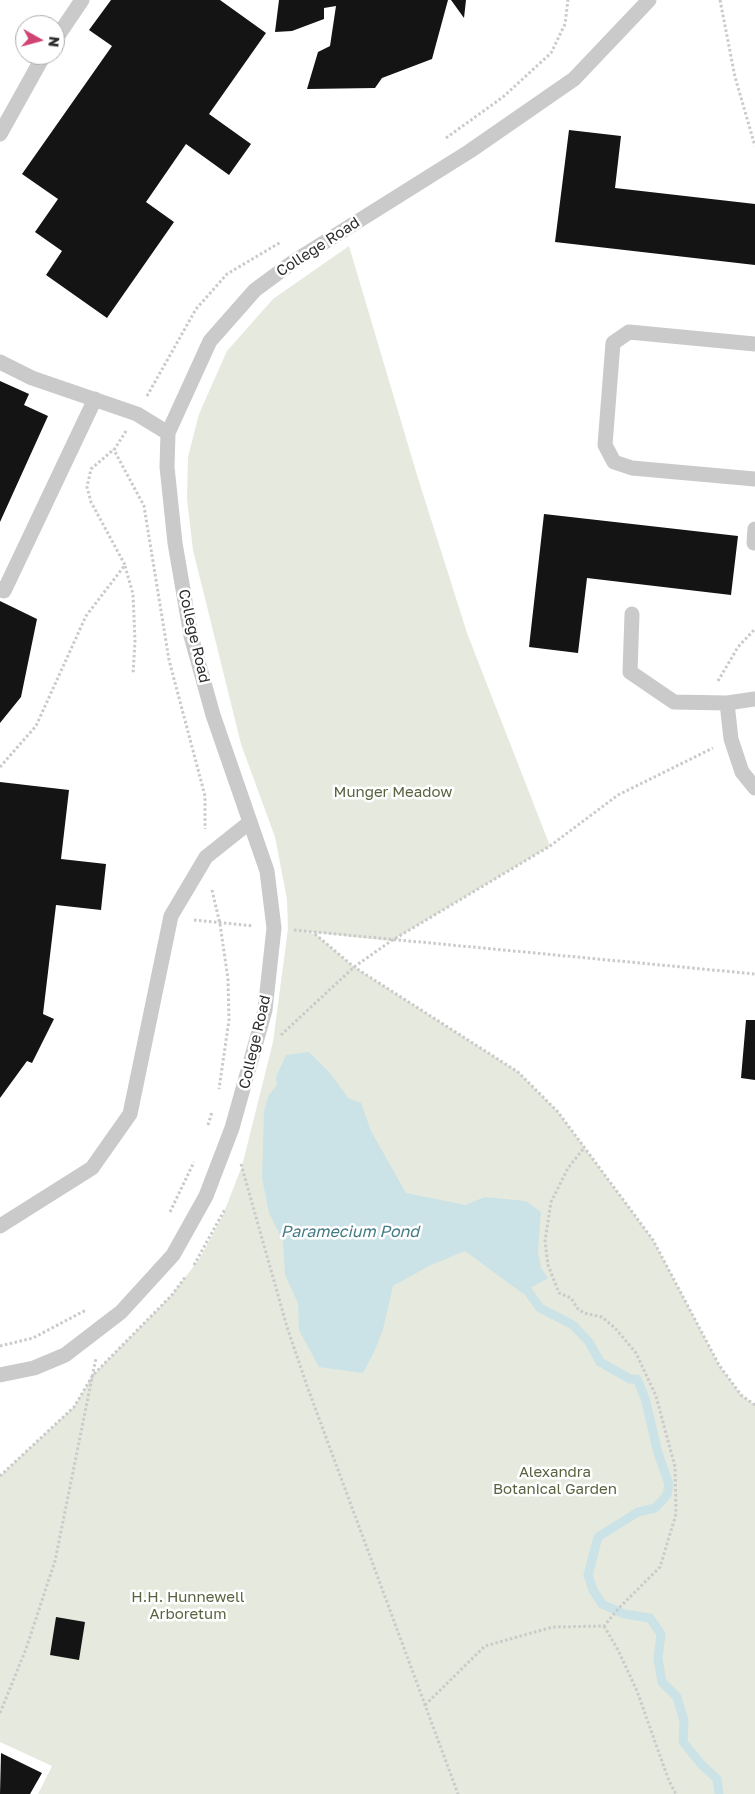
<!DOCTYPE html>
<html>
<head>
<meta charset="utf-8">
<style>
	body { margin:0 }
	#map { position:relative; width:755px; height:1794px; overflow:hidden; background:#fff; font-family:"Golos Text",sans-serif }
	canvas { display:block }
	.north { position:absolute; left:15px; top:15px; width:50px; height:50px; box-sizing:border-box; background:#fff; border:1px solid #ababab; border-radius:50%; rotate:97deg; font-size:14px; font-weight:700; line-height:20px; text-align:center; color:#2d2d2d }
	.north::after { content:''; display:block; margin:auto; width:18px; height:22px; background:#cf4470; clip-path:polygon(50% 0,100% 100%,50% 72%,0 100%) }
</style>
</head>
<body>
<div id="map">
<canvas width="755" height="1794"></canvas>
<div class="north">N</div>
</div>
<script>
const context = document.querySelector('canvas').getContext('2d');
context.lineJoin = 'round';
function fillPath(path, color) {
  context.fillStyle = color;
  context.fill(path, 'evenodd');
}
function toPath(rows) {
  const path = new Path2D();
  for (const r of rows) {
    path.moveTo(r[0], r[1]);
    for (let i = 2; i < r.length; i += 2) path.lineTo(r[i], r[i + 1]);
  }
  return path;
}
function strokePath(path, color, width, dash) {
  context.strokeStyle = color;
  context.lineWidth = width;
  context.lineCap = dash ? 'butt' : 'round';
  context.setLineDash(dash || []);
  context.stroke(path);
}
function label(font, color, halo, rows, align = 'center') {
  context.font = font + ' "Golos Text",sans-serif';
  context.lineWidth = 5;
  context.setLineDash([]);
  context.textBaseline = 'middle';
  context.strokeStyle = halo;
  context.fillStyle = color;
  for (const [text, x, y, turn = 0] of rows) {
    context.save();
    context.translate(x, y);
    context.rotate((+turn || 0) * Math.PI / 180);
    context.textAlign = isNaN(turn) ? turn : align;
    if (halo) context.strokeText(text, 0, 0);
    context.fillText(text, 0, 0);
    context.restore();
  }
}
const green = toPath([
	[349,246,417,475,467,633,550,846,391,941,301,931,315,934,354,967,518,1072,558,1112,653,1240,719,1365,741,1395,755,1405,755,1794,38,1794,52,1766,0,1742,0,1476,74,1407,93,1375,171,1296,200,1258,223,1215,242,1166,273,1042,288,929,287,899,275,837,241,744,193,550,187,499,188,457,199,414,227,351,273,299]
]);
const water = toPath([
	[309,1052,330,1073,348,1098,361,1103,371,1131,406,1193,465,1205,485,1197,526,1201,541,1212,538,1251,541,1268,548,1278,522,1293,465,1251,429,1266,393,1286,383,1329,375,1350,363,1373,319,1367,299,1330,298,1303,285,1275,283,1241,269,1213,262,1178,264,1111,269,1095,277,1085,276,1077,286,1055]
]);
const stream = toPath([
	[527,1290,540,1308,573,1325,589,1342,600,1362,630,1379,637,1379,645,1398,658,1453,669,1484,667,1495,655,1508,638,1512,598,1537,588,1575,593,1590,602,1604,624,1614,650,1618,661,1634,658,1659,662,1682,677,1697,684,1721,683,1742,701,1764,717,1779,719,1794]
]);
const building = toPath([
	[111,0,220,0,266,33,209,114,251,144,229,175,186,144,146,202,174,222,107,318,46,275,62,251,35,232,58,199,22,174,112,46,89,30],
	[279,0,448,0,432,59,382,78,375,88,307,89,318,52,330,46,336,6,324,8,324,19,292,31,275,32],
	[451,0,466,0,464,18],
	[569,130,621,136,615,188,755,204,755,265,555,242],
	[0,381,29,394,24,405,48,416,0,522],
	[544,514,738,536,731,595,587,578,578,653,529,647],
	[0,601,37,619,21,697,0,723],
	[0,782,69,790,61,859,106,864,101,910,56,905,43,1014,54,1019,32,1063,27,1061,0,1098],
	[746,1020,755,1020,755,1080,741,1078],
	[56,1617,85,1622,79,1660,50,1655],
	[1,1753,42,1773,30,1794,0,1794]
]);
const path = toPath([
	[720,0,735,77,755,146],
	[446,138,503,97,551,53,565,24,568,0],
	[147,396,196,309,227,274,281,242],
	[126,431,114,450,144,506,169,660,205,796,205,829],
	[125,566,133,594,135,641,133,674],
	[718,681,738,647,755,629],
	[0,767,36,726,86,616,125,565,91,502,87,487,91,469,113,450],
	[212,890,220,924,228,979,229,1020,219,1089],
	[194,920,253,926],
	[294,930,755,974],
	[315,934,354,967,518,1072,558,1112,653,1240,719,1365,741,1395,755,1405],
	[281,1035,354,967,391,941,550,846,618,795,713,748],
	[208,1125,212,1112],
	[241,1164,287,1327,307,1386,458,1794],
	[170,1212,194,1162],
	[194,1265,225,1209],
	[0,1346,33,1338,86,1310],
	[0,1476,74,1407,93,1375,171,1296,186,1276],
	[604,1626,618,1650,637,1691,669,1781,676,1794],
	[425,1705,485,1646,553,1627,604,1626,619,1608,660,1567,676,1514,675,1467,656,1396,636,1353,615,1328,602,1317,584,1313,578,1309,571,1298,559,1293,548,1265,545,1241,551,1202,568,1168,584,1148],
	[0,1713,26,1649,55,1561,96,1358]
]);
const service = toPath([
	[55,40,82,0],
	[0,134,44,55],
	[755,344,629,332,613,343,605,445,614,462,632,468,755,479],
	[0,362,32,378,137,414,168,433],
	[754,543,755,529],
	[0,589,4,591,95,399],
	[632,614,630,672,674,702,727,703],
	[755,699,727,703,731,739,742,772,755,788],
	[0,1226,92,1168,130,1114,171,916,206,857,250,822],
	[0,1375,34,1368,65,1355,121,1312,173,1255,206,1196,232,1128,265,1010,274,928,267,871,213,715,191,636,175,543,167,467,168,433,210,341,255,290,293,262,470,151,574,79,649,0]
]);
const streetNames = [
	["College Road",318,247,-33],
	["College Road",194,636,77],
	["College Road",255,1042,-77]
];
const parkNames = [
	["Munger Meadow",393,792],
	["Alexandra",555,1472],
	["Botanical Garden",555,1489],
	["H.H. Hunnewell",188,1597],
	["Arboretum",188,1614]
];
const waterNames = [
	["Paramecium Pond",350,1232]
];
fillPath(green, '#e6e9dd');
fillPath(water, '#cbe3e7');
strokePath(stream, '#cbe3e7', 9);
fillPath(building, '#141414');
strokePath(path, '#cacaca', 3, [2.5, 2.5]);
strokePath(service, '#cacaca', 15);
label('15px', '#2d2d2d', '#fff', streetNames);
label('15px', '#596340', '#fff', parkNames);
label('italic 16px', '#457c85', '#fff', waterNames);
</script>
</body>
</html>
